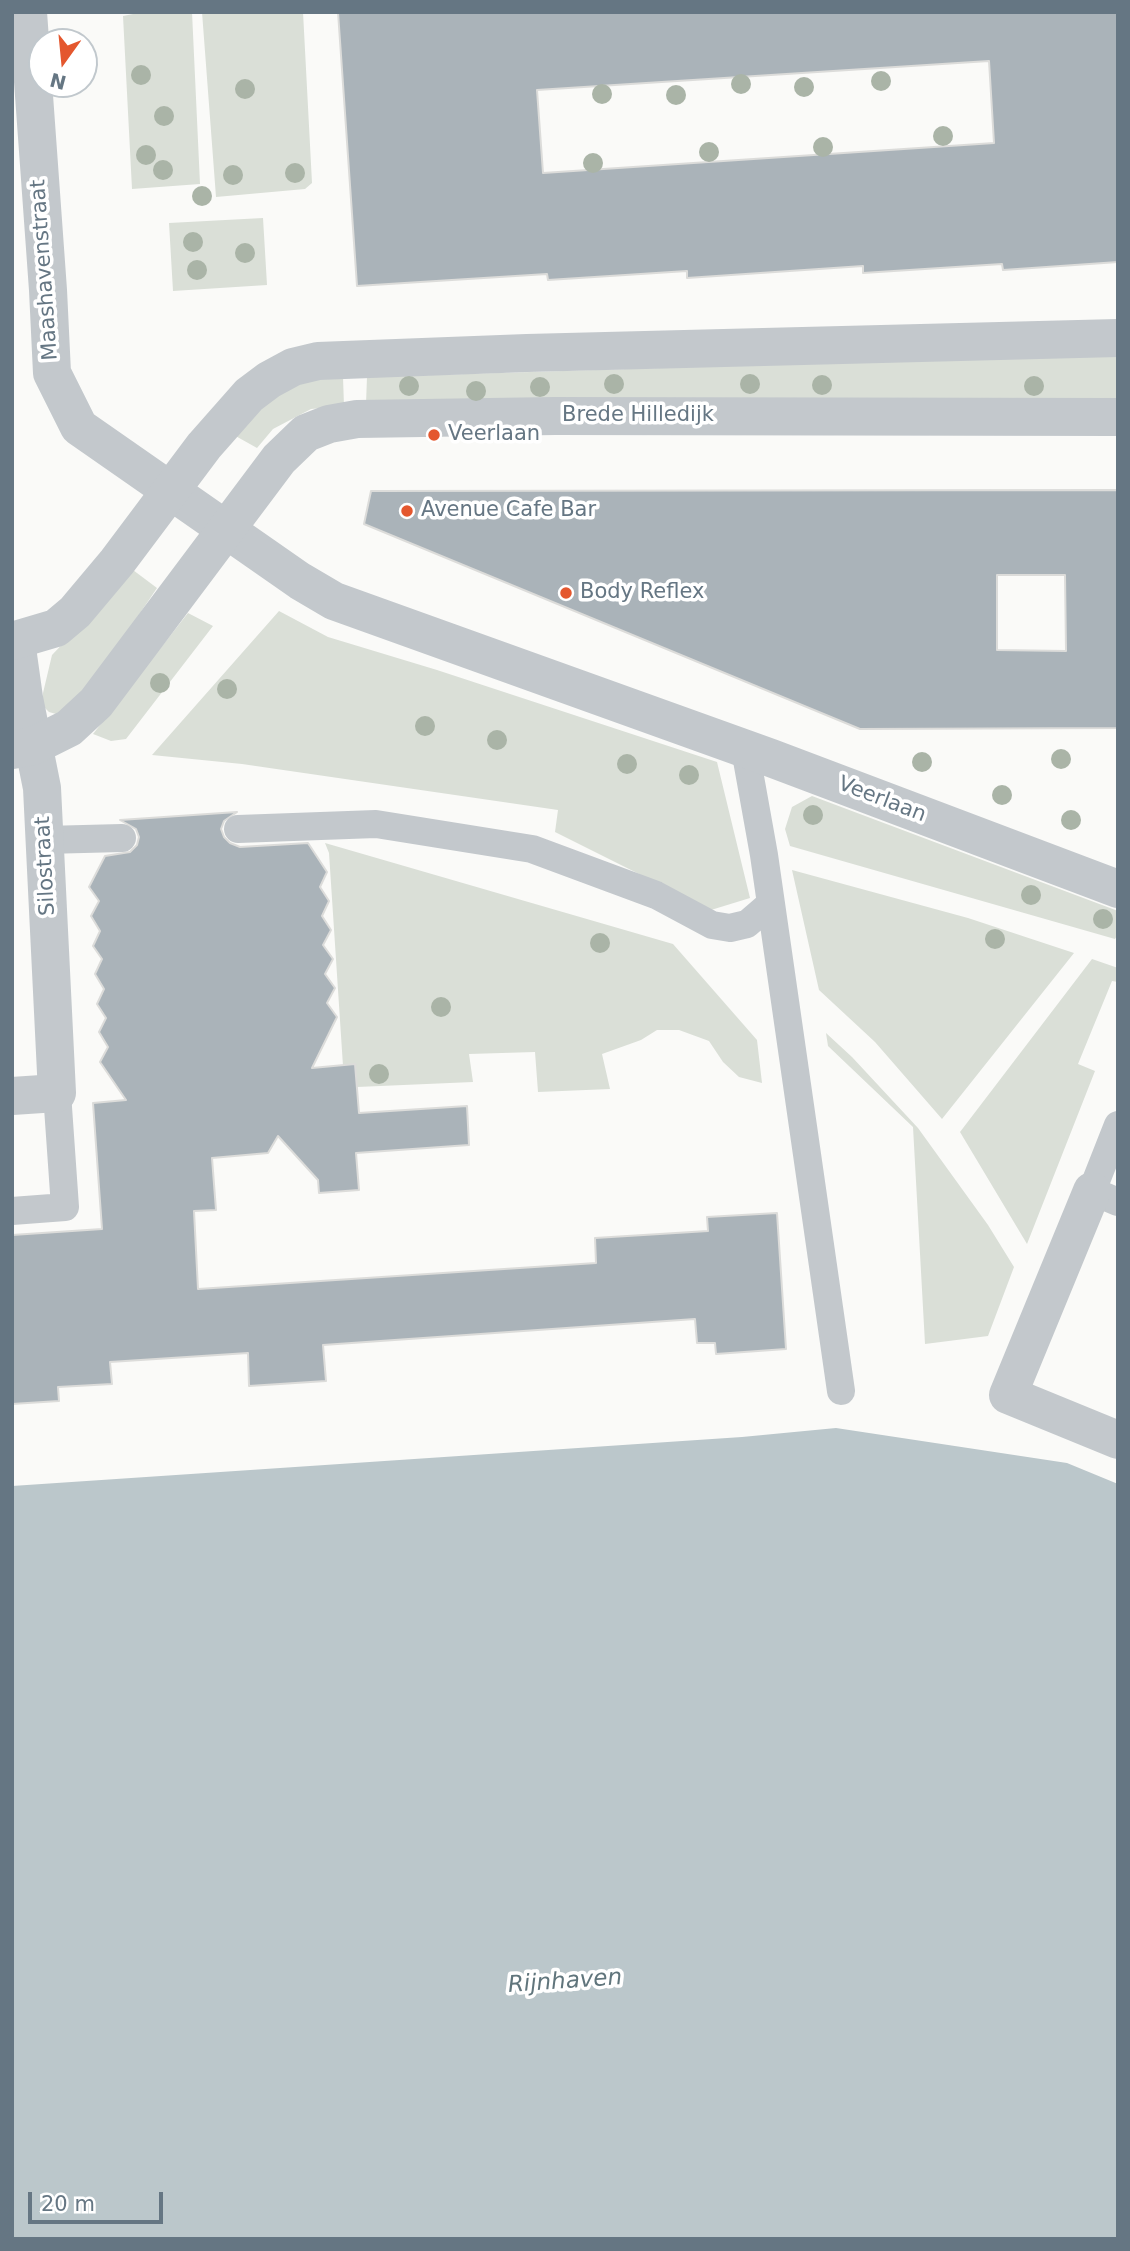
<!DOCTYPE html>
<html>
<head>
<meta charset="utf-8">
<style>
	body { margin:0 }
	#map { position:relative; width:1130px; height:2251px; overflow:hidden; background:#fafaf8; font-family:"DejaVu Sans",sans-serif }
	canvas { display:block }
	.frame { position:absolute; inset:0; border:14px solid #657683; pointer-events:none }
	.north { position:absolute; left:28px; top:28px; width:70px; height:70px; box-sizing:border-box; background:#fff; border:2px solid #c1c8cd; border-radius:50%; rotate:195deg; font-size:19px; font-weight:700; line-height:28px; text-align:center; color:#657683 }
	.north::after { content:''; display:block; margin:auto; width:24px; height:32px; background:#e4572e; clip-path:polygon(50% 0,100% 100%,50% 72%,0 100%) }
	.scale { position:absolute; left:28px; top:2192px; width:135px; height:32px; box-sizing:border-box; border:4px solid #657683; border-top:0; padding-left:9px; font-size:21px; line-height:24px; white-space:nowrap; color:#657683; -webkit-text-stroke:5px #fff; paint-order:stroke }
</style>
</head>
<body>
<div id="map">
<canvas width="1130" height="2251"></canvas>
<div class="frame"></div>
<div class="north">N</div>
<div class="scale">20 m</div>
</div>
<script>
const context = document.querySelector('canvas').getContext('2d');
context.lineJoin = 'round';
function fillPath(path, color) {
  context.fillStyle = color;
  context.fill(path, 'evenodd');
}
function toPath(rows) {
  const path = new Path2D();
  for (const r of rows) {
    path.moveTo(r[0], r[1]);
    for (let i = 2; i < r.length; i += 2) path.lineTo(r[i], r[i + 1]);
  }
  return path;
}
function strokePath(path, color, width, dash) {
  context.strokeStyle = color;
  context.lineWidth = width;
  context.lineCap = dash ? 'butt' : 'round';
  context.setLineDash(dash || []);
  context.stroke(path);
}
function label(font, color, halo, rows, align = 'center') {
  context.font = font + ' "DejaVu Sans",sans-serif';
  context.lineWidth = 7;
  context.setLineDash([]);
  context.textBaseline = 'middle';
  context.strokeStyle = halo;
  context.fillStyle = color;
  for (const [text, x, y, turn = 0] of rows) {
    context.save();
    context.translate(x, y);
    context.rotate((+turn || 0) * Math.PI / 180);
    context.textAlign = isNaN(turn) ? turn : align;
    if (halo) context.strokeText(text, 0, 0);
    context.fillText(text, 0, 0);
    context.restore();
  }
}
const green = toPath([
	[143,12,192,12,200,184,132,189,123,16],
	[202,12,303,12,312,183,305,189,216,197],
	[263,218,267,285,173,291,169,223],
	[1118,354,1118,403,366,404,367,377],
	[343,377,344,406,311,409,273,429,257,448,232,434,283,390,310,380],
	[133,570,157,588,107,662,66,711,56,714,49,712,43,706,43,693,52,655],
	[279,611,328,637,437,670,717,762,750,898,711,910,555,832,558,810,242,764,152,755],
	[188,613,213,626,126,739,111,741,93,734],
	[812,796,1118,911,1118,934,1115,939,790,846,785,829,792,807],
	[325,843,673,944,757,1040,762,1083,739,1077,723,1062,709,1041,679,1030,657,1030,641,1040,602,1054,610,1089,538,1092,535,1052,469,1054,473,1082,357,1087,343,1066,329,853],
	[792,870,968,918,1074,953,942,1119,875,1042,819,990],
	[1092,959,1118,968,1118,982,1112,981,1078,1064,1095,1071,1027,1244,960,1132],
	[826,1033,852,1057,918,1128,988,1225,1014,1267,988,1336,925,1344,913,1127,828,1046]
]);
const water = toPath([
	[836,1428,1067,1463,1118,1484,1118,2239,12,2239,12,1486,742,1437]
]);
const building = toPath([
	[338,12,1118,12,1118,262,1003,270,1002,264,863,273,863,266,687,278,687,271,548,280,547,274,357,286,338,12],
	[989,61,994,143,543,173,537,90,989,61],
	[1118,490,1118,728,860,729,364,524,371,491,1118,490],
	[997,575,1065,575,1066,651,997,650,997,575],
	[237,812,224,821,221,829,224,837,230,843,240,847,308,843,327,872,320,887,329,901,322,916,331,930,323,945,333,959,325,974,335,988,327,1003,337,1017,312,1068,355,1064,359,1113,467,1106,469,1145,356,1153,359,1190,319,1193,318,1180,278,1136,268,1153,212,1158,216,1210,194,1211,198,1289,596,1263,595,1238,708,1231,707,1217,777,1213,786,1349,716,1354,715,1343,697,1343,695,1319,323,1345,326,1381,249,1386,248,1353,110,1362,112,1384,58,1387,59,1401,12,1404,12,1235,102,1229,93,1103,126,1100,100,1062,108,1047,99,1032,106,1018,97,1004,104,989,95,974,102,959,93,946,100,931,91,916,99,901,89,887,105,856,130,852,137,845,139,837,136,829,120,820,237,812]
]);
const service = toPath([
	[745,749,764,855,841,1391],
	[238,829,376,824,532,849,656,895,712,925,730,928,747,924,769,905],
	[45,840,122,838],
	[1118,1125,1092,1191,1118,1202],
	[12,1211,65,1207,57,1093]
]);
const pedestrian = toPath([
	[1092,1191,1008,1395,1118,1440]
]);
const minor = toPath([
	[28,12,48,290,52,373,79,427,300,581,334,601,771,758,1118,889],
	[12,1096,57,1093,42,788,24,698,16,641]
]);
const tertiary = toPath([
	[12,641,56,628,75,612,117,562,204,446,249,395,269,380,293,367,318,361,527,353,1118,338],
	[12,750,33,746,69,728,96,703,279,459,306,433,329,424,357,419,555,416,1118,417]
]);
const trees = [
	[141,75],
	[881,81],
	[741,84],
	[804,87],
	[245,89],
	[602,94],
	[676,95],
	[164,116],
	[943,136],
	[823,147],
	[709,152],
	[146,155],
	[593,163],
	[163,170],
	[295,173],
	[233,175],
	[202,196],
	[193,242],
	[245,253],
	[197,270],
	[614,384],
	[750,384],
	[822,385],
	[409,386],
	[1034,386],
	[540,387],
	[476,391],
	[160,683],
	[227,689],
	[425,726],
	[497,740],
	[1061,759],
	[922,762],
	[627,764],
	[689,775],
	[1002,795],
	[813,815],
	[1071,820],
	[1031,895],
	[1103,919],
	[995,939],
	[600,943],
	[441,1007],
	[379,1074]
];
const markers = [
	[434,435,7,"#e4572e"],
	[407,511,7,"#e4572e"],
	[566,593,7,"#e4572e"]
];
const streetNames = [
	["Maashavenstraat",45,270,-94],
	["Brede Hilledijk",638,416],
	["Veerlaan",882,800,21],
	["Silostraat",46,866,-93]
];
const poiNames = [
	["Veerlaan",448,435],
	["Avenue Cafe Bar",421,511],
	["Body Reflex",580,593]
];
const waterNames = [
	["Rijnhaven",565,1982,-4]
];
fillPath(green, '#dadfd7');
fillPath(water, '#bbc7cb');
fillPath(building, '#aab3b9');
strokePath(building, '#dcdcda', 2);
strokePath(service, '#c3c8cc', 28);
strokePath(pedestrian, '#c3c8cc', 38);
strokePath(minor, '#c3c8cc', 38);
strokePath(tertiary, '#c3c8cc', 38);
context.fillStyle = '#aab4a7';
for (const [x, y] of trees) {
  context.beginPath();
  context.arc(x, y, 10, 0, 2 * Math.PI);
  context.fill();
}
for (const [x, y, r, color] of markers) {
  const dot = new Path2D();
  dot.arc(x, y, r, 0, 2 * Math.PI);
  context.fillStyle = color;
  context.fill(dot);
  strokePath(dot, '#fff', 2.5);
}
label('21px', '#657683', '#fff', streetNames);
label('21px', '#657683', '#fff', poiNames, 'left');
label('italic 23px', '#60757c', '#fff', waterNames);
</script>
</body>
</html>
